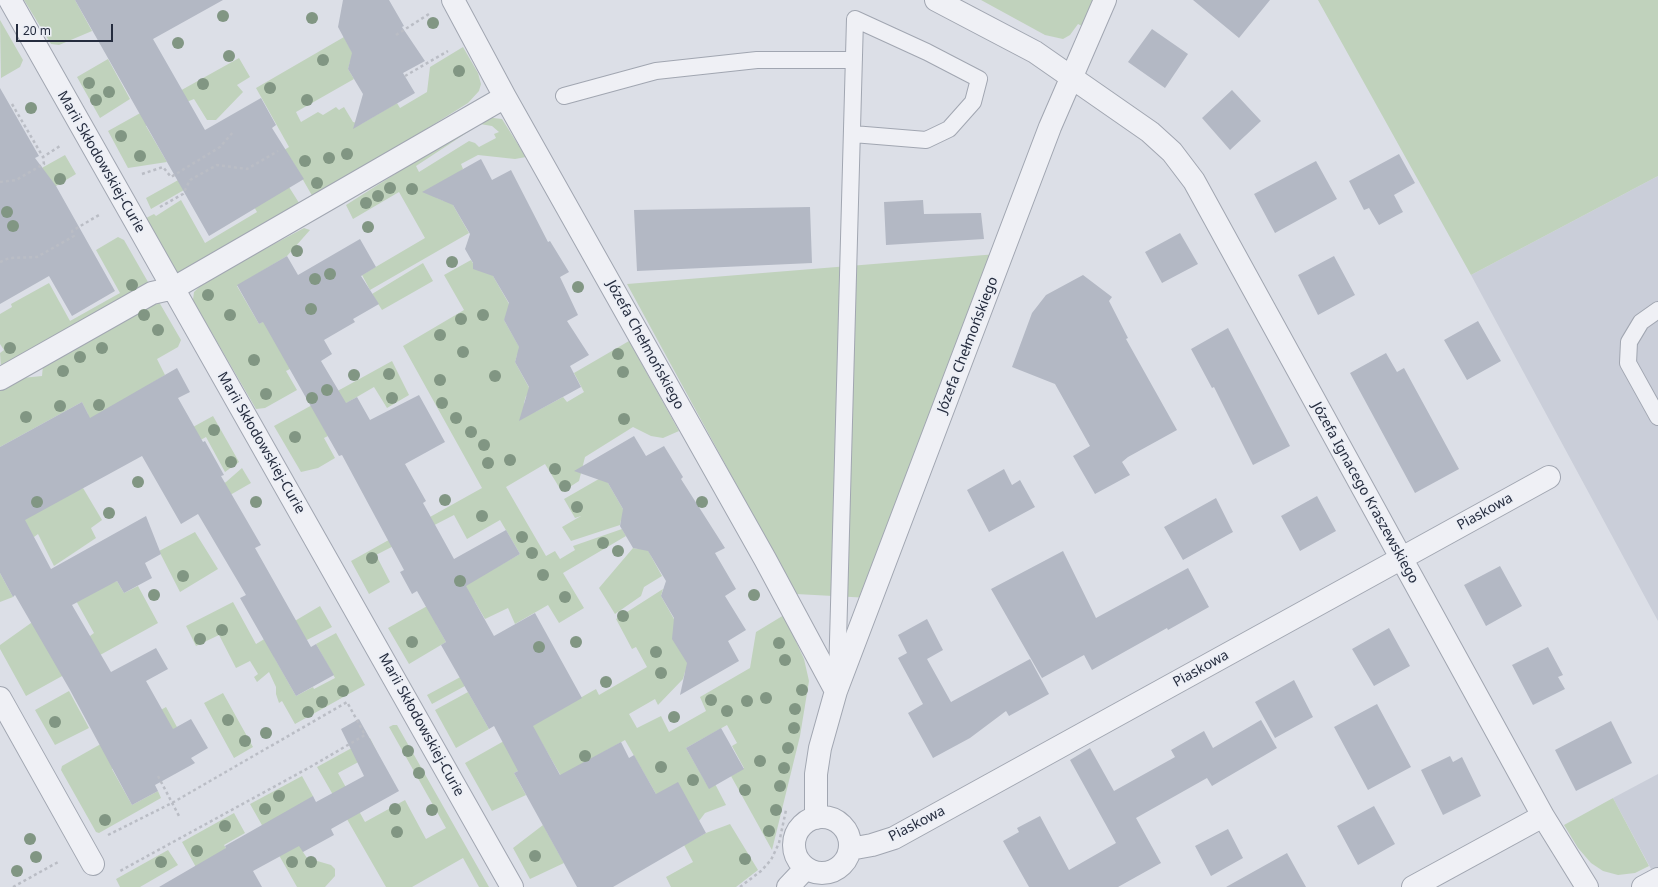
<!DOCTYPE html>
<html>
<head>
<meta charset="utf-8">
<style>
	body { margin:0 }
	#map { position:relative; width:1658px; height:887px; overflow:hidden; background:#dcdfe7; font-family:"Noto Sans",sans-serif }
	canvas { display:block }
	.scale { position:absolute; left:16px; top:24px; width:97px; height:18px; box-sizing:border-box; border:2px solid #252c3e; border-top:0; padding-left:5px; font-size:12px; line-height:14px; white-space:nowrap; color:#252c3e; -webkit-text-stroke:3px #ebeef5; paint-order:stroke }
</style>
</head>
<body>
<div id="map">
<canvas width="1658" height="887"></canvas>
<div class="scale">20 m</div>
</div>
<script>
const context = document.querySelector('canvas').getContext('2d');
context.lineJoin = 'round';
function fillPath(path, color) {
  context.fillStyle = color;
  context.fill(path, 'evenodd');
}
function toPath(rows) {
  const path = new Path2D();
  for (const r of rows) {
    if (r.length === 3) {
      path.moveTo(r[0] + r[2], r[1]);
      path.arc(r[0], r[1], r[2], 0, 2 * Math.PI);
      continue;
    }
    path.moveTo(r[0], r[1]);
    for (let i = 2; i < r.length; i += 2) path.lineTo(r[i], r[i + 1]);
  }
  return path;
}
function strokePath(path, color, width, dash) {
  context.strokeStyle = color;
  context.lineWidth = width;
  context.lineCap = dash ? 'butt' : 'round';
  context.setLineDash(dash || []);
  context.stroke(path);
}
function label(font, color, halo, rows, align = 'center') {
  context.font = font + ' "Noto Sans",sans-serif';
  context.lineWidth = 3;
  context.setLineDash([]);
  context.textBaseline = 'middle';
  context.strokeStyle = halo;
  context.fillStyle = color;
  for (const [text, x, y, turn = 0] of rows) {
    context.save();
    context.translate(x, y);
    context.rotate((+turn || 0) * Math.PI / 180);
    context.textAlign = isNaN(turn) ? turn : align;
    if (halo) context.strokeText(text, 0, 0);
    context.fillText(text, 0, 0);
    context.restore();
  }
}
const built = toPath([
	[1658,176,1658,621,1471,275],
	[1658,774,1658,882,1613,798]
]);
const green = toPath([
	[24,0,75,0,92,31,59,45,51,44],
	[981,0,1098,0,1088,29,1078,24,1070,35,1063,39,1045,35],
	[1318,0,1658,0,1658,176,1471,275],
	[0,20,23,60,20,67,1,78],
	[344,37,355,58,350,62,348,69,354,79,296,112,301,122,318,112,323,115,336,107,339,110,344,107,353,122,361,124,397,103,400,108,427,92,430,67,463,47,478,73,481,84,479,91,468,103,314,199,291,159,277,168,301,206,182,272,177,272,146,218,154,214,156,216,181,200,205,243,257,212,233,170,248,172,289,147,256,88],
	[239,58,250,77,237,85,243,92,216,120,207,120,194,99,189,101,146,126,167,162,128,168,108,131],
	[108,59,130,99,100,118,77,77],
	[485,117,502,119,526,157,515,159,478,155,461,164,463,169,433,192,437,198,444,201,449,198,469,233,370,290,362,275,425,238,399,192,353,219,346,205],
	[480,124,492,126,499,132,494,134,496,138,479,147,475,143,469,141,419,172,416,166],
	[241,145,184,190,151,209,146,198],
	[65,155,76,174,56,186,0,184,13,184],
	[304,228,310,230,287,256,237,286,259,324,309,295,290,369,286,371,297,390,265,408,256,409,195,304,193,300,194,292,205,281],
	[118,237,124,240,148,282,144,288,1,368,0,353,4,350,0,344,0,314,12,307,11,304,49,283,70,321,120,293,96,250],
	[997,254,870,598,796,594,627,284],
	[471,260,477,270,489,269,512,309,504,320,522,352,517,355,515,362,532,393,526,396,524,403,529,411,535,412,563,397,567,402,584,392,574,373,629,341,679,431,663,438,651,436,633,427,585,457,579,481,562,492,545,464,506,487,546,556,555,551,560,559,575,550,573,546,622,529,626,536,563,573,584,608,559,623,548,605,515,624,508,608,485,619,475,602,436,624,446,642,409,664,388,628,520,554,500,520,467,539,454,515,376,555,390,582,369,594,351,561,482,488,403,346,464,310,444,275],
	[423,263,433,281,382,310,372,294],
	[159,302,181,340,178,347,157,359,165,375,96,418,70,424,88,414,82,402,0,447,0,390,22,378,42,376,43,365],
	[392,361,409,395,387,408,374,387,319,419,328,436,324,438,335,458,318,468,301,472,274,426],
	[213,416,239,462,225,472,206,437,171,456,164,443],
	[242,468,251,483,197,514,190,502,226,482],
	[604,476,627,516,621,520,620,525,571,541,562,527,581,516,575,518,564,499],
	[83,488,102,520,91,528,96,538,54,566,38,534,34,537,0,517],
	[195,532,218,569,180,592,159,551],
	[645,545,662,576,644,587,641,596,615,614,599,588,633,548,638,549],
	[0,573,13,597,0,602],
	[117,581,124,593,138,586,158,623,26,696,0,649,0,645,31,623,90,636,94,633,74,597],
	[663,589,661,596,679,628,691,669,685,672,683,679,658,705,655,699,629,714,637,728,661,716,669,732,706,711,700,697,750,668,756,632,784,615,804,659,809,681,800,736,772,850,731,776,744,768,732,746,737,743,727,725,686,748,706,783,713,780,726,805,705,813,699,821,656,794,625,740,561,776,539,738,518,771,514,773,526,795,492,811,465,763,596,689,599,695,647,667,636,647,632,649,616,619],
	[233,602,256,644,320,606,332,627,274,657,296,696,313,687,314,689,335,678,316,644,336,633,365,685,295,724,282,701,279,703,276,694,276,687,269,672,257,682,254,677,258,674,250,661,236,668,219,635,196,646,186,626],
	[492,660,496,669,432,704,427,695],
	[69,691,89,728,55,745,35,710],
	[468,692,489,729,456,748,435,710],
	[223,693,253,747,234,758,204,703],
	[166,707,177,727,112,769,132,805,158,791,161,798,99,833,96,832,61,770,62,766],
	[393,725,397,725,489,887,479,887,463,858,412,887,386,887,317,767,370,738,377,752,338,773,365,822,405,800,426,839,446,828,389,727],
	[302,776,313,796,303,852,307,858,331,865,335,869,335,876,325,887,297,887,250,804],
	[1613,798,1649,866,1635,873,1618,875,1603,871,1591,863,1578,848,1564,825],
	[234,813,245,833,224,845,226,848,207,887,182,842],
	[730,824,758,870,736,887,671,887,666,877,693,862,684,845,706,833],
	[543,825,564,863,530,879,513,848],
	[168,850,178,865,140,887,120,887,116,879]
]);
const building = toPath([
	[75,0,223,0,153,39,205,130,261,98,276,125,272,128,304,179,209,236],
	[343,0,389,0,404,26,402,27,425,61,403,73,415,93,353,129,363,94,348,69,352,53,338,27],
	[1193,0,1270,0,1239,38],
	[1152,29,1188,54,1165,88,1128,62],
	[0,88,39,156,35,158,56,186,115,291,72,316,49,276,0,304],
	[1232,90,1261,121,1230,150,1202,118],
	[1399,154,1415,183,1394,195,1403,212,1379,225,1369,208,1364,210,1349,181],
	[481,159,492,180,511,170,548,242,550,241,569,272,560,277,578,315,567,321,589,355,570,366,581,387,519,421,529,387,515,362,519,347,504,320,509,303,493,276,473,269,473,263,465,249,470,234,453,205,422,192],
	[1316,161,1337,199,1275,233,1254,194],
	[923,200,924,214,981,213,984,239,886,245,884,202],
	[810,207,812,263,637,271,634,210],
	[1180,233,1198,264,1162,283,1145,252],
	[360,239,376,267,361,276,379,304,353,319,355,322,324,340,332,354,321,361,346,403,357,397,370,420,419,395,445,442,405,464,426,501,423,503,454,559,506,530,520,554,466,586,494,636,535,613,582,698,533,726,560,775,621,742,629,758,634,755,656,794,678,782,706,833,613,887,577,887,514,773,518,771,494,726,489,729,441,645,446,642,417,591,412,594,400,572,404,570,342,455,339,456,263,322,259,324,237,285,287,256,298,275],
	[1334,256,1355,295,1318,315,1298,275],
	[1083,275,1112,297,1109,301,1128,338,1126,339,1177,430,1128,457,1122,462,1130,475,1095,494,1073,456,1090,446,1055,384,1012,367,1032,313,1046,295],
	[1478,321,1501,361,1467,380,1444,340],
	[1228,328,1290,446,1253,465,1214,387,1212,388,1191,349],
	[1386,353,1397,372,1404,368,1459,469,1415,493,1350,373],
	[177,368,190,392,178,398,203,442,205,441,224,475,221,476,261,545,255,548,311,647,316,644,334,675,296,696,240,598,246,595,198,514,181,524,142,456,25,520,51,569,146,516,161,554,145,563,152,578,124,593,117,581,72,605,111,672,156,648,168,669,146,681,173,729,191,719,208,748,191,758,195,763,155,785,158,791,132,805,70,690,15,595,13,597,0,573,0,447,82,402,90,418],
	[634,436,646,456,664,446,683,477,681,479,725,548,715,553,736,589,725,596,746,630,728,641,739,661,680,695,687,663,672,639,674,618,661,596,666,581,648,551,633,548,620,526,623,509,608,483,574,471],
	[1004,469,1012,485,1020,480,1035,507,989,532,967,490],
	[1317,496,1336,531,1300,551,1281,516],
	[1216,498,1233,532,1183,560,1164,527],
	[1063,551,1096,618,1188,568,1209,607,1168,630,1167,628,1092,670,1084,655,1042,678,991,589],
	[1500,566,1522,606,1486,626,1464,585],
	[927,619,943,650,927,659,951,702,1030,659,1049,694,1009,716,1006,711,970,738,933,758,908,713,923,704,898,658,907,653,898,635],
	[1389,628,1410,666,1374,686,1352,649],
	[1548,647,1563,675,1558,677,1565,689,1533,705,1512,665],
	[1294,680,1313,717,1275,738,1255,702],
	[1377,704,1411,767,1368,790,1334,727],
	[359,719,399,791,331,829,334,835,303,852,299,846,253,871,262,887,159,887,226,848,225,846,313,796,316,802,364,776,341,729],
	[1261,720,1277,748,1212,786,1207,778,1136,818,1161,863,1118,887,1029,887,1003,841,1019,832,1017,828,1040,816,1069,870,1116,843,1070,760,1090,748,1114,791,1175,757,1171,750,1204,731,1213,748],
	[1611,721,1632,763,1576,791,1555,750],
	[721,728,744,769,709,789,686,748],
	[1450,756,1453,762,1462,757,1481,796,1443,815,1421,770],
	[1374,806,1395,844,1358,865,1337,826],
	[1228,829,1243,858,1211,876,1195,846],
	[1287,853,1306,887,1226,887]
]);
const path = toPath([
	[396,35,429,14],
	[405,76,448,51],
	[12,104,43,157],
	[142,174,163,167,171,177,220,147,234,131],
	[0,182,16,180,44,164,43,157,60,146],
	[160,207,183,194,190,180,217,165,247,169,278,151],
	[0,262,9,258,37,257,74,236,72,231,99,215],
	[158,776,179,816],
	[108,835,172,803,347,702,365,735,312,766,120,871],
	[13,887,60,861],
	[740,887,761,871,771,860,779,843,786,810]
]);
const lane = toPath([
	[564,96,656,71,757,60,854,60],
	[1658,310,1641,322,1629,342,1628,363,1658,417],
	[837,678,855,19,927,52,979,79,973,102,949,129,926,140,853,134]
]);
const street = toPath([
	[10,0,512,887],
	[453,0,505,97,765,559,836,691],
	[936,0,1035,52,1150,132,1172,152,1194,181,1543,816,1587,887],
	[0,379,152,293,174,288,505,97],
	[0,698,93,864],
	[822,845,28],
	[816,818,816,774,820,748,836,691,1050,127,1105,0],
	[850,849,872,845,894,838,1549,477],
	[788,887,806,868],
	[1413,887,1543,816],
	[1643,887,1658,879]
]);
const trees = [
	[223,16],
	[312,18],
	[433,23],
	[178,43],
	[229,56],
	[323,60],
	[459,71],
	[89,83],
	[203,84],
	[270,88],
	[109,92],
	[96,100],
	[307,100],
	[31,108],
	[121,136],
	[347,154],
	[140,156],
	[329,158],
	[305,161],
	[60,179],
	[317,183],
	[390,188],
	[412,189],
	[378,196],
	[366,203],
	[7,212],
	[13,226],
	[368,227],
	[297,251],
	[452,262],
	[330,274],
	[315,279],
	[132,285],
	[578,287],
	[208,295],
	[311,309],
	[144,315],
	[230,315],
	[483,315],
	[461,319],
	[158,330],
	[440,335],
	[10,348],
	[102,348],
	[463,352],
	[618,354],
	[80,357],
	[254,360],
	[63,371],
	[623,372],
	[389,374],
	[354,375],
	[495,376],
	[440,380],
	[327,390],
	[266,394],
	[312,398],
	[392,398],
	[442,403],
	[99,405],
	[60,406],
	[26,417],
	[456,418],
	[624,419],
	[214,430],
	[471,432],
	[295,437],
	[484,445],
	[510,460],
	[231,462],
	[488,463],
	[555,469],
	[138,482],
	[565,486],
	[445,500],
	[37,502],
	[256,502],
	[702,502],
	[577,507],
	[109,513],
	[482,516],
	[522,537],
	[603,543],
	[618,551],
	[532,553],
	[372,558],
	[543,575],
	[183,576],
	[460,581],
	[154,595],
	[754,595],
	[565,597],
	[623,616],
	[222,630],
	[200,639],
	[412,642],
	[576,642],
	[779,643],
	[539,647],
	[656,652],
	[785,660],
	[661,673],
	[606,682],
	[802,690],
	[343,691],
	[766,698],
	[711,700],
	[747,701],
	[322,702],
	[795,709],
	[727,711],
	[308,712],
	[674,717],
	[228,720],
	[55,722],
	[794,728],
	[266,733],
	[245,741],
	[788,748],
	[408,751],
	[585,756],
	[760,761],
	[661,767],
	[784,768],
	[419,773],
	[693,780],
	[780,786],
	[745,790],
	[279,796],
	[265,809],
	[395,809],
	[432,810],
	[776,810],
	[105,820],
	[225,826],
	[769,831],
	[397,832],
	[30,839],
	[197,851],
	[535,856],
	[36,857],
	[745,859],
	[161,862],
	[292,862],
	[311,862],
	[17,871]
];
const streetNames = [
	["Marii Skłodowskiej-Curie",101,162,60],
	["Józefa Chełmońskiego",645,345,61],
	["Józefa Chełmońskiego",968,345,-69],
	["Marii Skłodowskiej-Curie",261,443,60],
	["Józefa Ignacego Kraszewskiego",1365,493,61],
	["Piaskowa",1485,512,-29],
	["Piaskowa",1201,669,-29],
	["Marii Skłodowskiej-Curie",421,725,61],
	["Piaskowa",917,824,-27]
];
fillPath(built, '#caced9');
fillPath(green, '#c0d2bc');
fillPath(building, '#b3b8c4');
strokePath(lane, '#a1a6b1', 18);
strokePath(street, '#a1a6b1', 24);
strokePath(path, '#babdc5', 2.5, [3, 3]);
strokePath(lane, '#eff0f5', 16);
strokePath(street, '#eff0f5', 22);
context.fillStyle = '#819683';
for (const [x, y] of trees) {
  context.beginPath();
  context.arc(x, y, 6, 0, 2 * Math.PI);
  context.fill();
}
label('14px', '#252c3e', '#ebeef5', streetNames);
</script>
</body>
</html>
